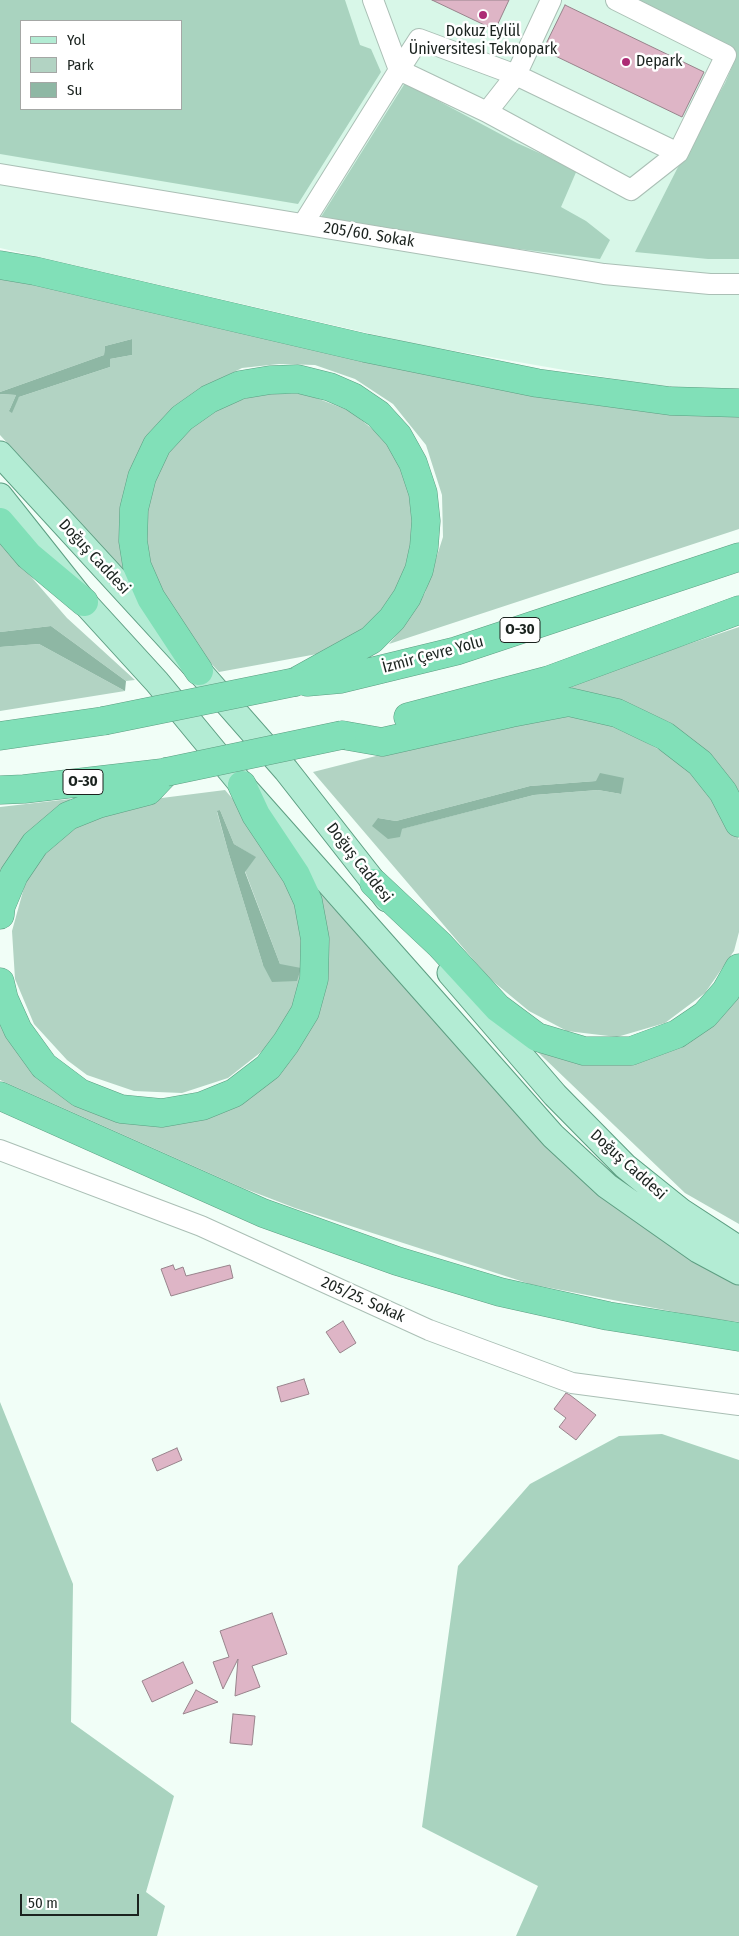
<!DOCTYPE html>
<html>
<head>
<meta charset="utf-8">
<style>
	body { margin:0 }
	#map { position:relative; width:739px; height:1936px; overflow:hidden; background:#f1fef7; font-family:"Fira Sans Condensed",sans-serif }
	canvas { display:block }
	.legend { position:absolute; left:20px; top:20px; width:162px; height:90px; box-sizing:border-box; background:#fff; border:1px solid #a4a7a5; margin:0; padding:6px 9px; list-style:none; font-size:15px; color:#1b231f }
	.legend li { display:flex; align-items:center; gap:10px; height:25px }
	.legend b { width:25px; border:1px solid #a4a7a5 }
	.scale { position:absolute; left:20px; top:1894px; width:119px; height:22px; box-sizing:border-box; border:2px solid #1b231f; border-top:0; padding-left:6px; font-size:15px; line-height:18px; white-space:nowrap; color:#1b231f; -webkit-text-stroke:4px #fff; paint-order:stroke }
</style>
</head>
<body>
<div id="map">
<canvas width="739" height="1936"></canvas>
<ul class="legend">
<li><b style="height:6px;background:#b3ecd4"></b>Yol</li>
<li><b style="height:14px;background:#b2d3c3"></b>Park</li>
<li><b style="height:14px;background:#8eb7a4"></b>Su</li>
</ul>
<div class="scale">50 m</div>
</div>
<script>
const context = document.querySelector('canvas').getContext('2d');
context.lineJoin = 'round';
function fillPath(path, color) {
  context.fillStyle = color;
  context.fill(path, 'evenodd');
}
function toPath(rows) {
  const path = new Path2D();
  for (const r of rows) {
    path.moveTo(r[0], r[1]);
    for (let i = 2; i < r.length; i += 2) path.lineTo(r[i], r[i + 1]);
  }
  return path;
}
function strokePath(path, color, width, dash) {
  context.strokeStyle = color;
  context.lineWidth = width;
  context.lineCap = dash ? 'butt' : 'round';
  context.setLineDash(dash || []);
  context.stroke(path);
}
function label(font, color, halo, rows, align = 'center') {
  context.font = font + ' "Fira Sans Condensed",sans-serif';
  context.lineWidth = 5;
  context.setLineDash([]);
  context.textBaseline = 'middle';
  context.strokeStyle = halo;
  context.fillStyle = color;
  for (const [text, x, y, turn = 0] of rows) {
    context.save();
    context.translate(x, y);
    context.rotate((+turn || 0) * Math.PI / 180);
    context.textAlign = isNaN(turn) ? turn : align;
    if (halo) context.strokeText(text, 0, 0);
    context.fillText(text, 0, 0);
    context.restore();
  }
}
const built = toPath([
	[0,0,739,0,739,390,707,391,633,382,415,344,0,248],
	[21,21,181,21,181,109,21,109]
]);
const green = toPath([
	[0,271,739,412,739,529,389,644,404,626,425,593,443,537,442,495,426,445,393,404,355,379,315,365,279,364,242,368,204,387,167,415,131,578,0,435,0,394,16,395,9,411,19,397,110,367,110,359,132,355,132,339,105,346,104,355,0,392],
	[260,394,306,394,350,411,386,440,408,478,418,520,414,564,367,636,328,652,219,672,194,645,149,567,144,521,154,476,179,437,216,408],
	[0,541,67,618,135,680,126,681,51,626,0,632],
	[739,627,739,797,710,755,669,722,609,698,541,694],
	[39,644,125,691,0,711,0,647],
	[545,713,614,721,647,743,691,767,725,806,739,840,739,932,734,951,705,993,665,1023,617,1037,567,1031,529,1011,489,978,313,772],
	[596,781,621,794,598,790,534,795,401,829,399,837,378,818,396,821,530,786],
	[225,790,244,812,294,890,305,961,293,1007,265,1049,228,1078,182,1093,157,1092,134,1091,87,1075,67,1060,34,1024,15,979,12,931,25,884,36,865,52,844,71,828,138,801],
	[220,810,234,844,255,857,245,871,280,964,263,965,228,851,217,812],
	[70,799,69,806,0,890,0,807],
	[313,886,430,1013,595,1186,739,1281,739,1322,701,1317,530,1284,295,1208,243,1188,0,1080,0,991,77,1095,210,1108,308,1026],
	[739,978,739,1224,685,1193,522,1037,642,1055]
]);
const forest = toPath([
	[0,0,345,0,360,45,371,49,381,72,298,204,0,154],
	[21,21,181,21,181,109,21,109],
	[637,0,739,0,739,259,708,259,635,252,677,169,725,83,735,60,723,45],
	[405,83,517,143,577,170,561,207,586,221,610,240,600,259,446,240,321,217],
	[0,1402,73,1584,71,1722,174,1796,146,1892,165,1906,157,1936,0,1936],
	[662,1434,739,1460,739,1936,516,1936,538,1886,422,1827,458,1566,530,1484,619,1436]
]);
const water = toPath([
	[132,339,132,355,110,359,110,367,19,397,12,413,9,411,16,395,0,394,0,392,104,355,105,346],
	[51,626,126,681,125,691,39,644,0,647,0,632],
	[600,773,624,778,621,794,598,790,534,795,402,829,400,837,388,839,372,826,378,818,396,821,530,786,596,781],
	[220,810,234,844,256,857,245,872,280,964,301,968,297,981,272,982,263,965,228,851,217,811]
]);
const building = toPath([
	[432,0,509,0,495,30,432,0],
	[565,5,704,72,682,117,543,50,565,5],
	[173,1265,175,1270,183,1267,186,1276,230,1265,233,1278,171,1296,161,1269,173,1265],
	[343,1321,356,1343,340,1353,326,1332,343,1321],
	[304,1379,309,1394,281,1402,277,1387,304,1379],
	[566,1393,570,1395,596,1415,576,1440,559,1427,566,1418,554,1409,566,1393],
	[177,1448,182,1460,157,1471,152,1459,177,1448],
	[272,1613,287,1654,252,1666,260,1687,235,1696,238,1659,223,1689,213,1662,229,1657,220,1631,272,1613],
	[183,1662,193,1683,152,1702,142,1681,183,1662],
	[196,1690,218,1702,183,1714,196,1690],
	[233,1714,255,1716,252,1745,230,1743,233,1714]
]);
const minor = toPath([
	[373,0,399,70,419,39,516,75,551,0],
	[487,112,516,75,678,153],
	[0,174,604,274,710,284,739,284],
	[303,224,399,70,487,112,631,190,678,153,726,55,616,0],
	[0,1150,201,1226,429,1330,572,1383,739,1405]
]);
const major = toPath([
	[0,454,199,671,286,770,387,899],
	[0,496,84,602,157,682,242,785,553,1136,607,1186,698,1250,739,1272],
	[450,973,555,1095,625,1166,681,1211,739,1249]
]);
const highway = toPath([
	[0,265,35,271,365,348,537,383,670,401,739,403],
	[0,522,29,556,84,602],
	[199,671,151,598,137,566,133,541,134,509,142,477,157,445,182,418,209,399,240,385,270,380,298,379,330,387,353,397,378,414,398,436,413,463,423,493,426,521,424,547,419,570,407,597,392,619,371,640,295,682],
	[307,682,341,679,456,651,739,557],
	[408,717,549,680,739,610],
	[342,735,382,742,511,713,569,702,617,713,665,736,700,763,723,792,739,823],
	[0,736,103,721],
	[0,790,24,789,162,773],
	[374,883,440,945,498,1008,537,1037,584,1051,631,1051,677,1034,705,1015,726,991,739,968],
	[0,915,1,906,14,875,35,844,68,816,98,804,148,791,166,772],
	[0,982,4,999,18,1030,44,1066,80,1093,121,1109,162,1113,202,1106,234,1093,268,1067,286,1043,305,1012,314,979,315,939,308,901,296,875,256,815,242,785],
	[0,1096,263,1213,397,1261,500,1292,608,1316,739,1337]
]);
const highwayBridge = toPath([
	[103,721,295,682],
	[166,772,342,735]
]);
const markers = [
	[483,15,5,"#ad2b75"],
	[626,62,5,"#ad2b75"]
];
const shields = [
	[520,630,40],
	[83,782,40]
];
const shieldNames = [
	["O-30",520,630],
	["O-30",83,782]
];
const poiNames = [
	["Dokuz Eylül",483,32],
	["Üniversitesi Teknopark",483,50],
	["Depark",636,62,"left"]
];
const streetNames = [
	["205/60. Sokak",369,235,9],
	["Doğuş Caddesi",94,557,47],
	["İzmir Çevre Yolu",433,655,-15],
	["Doğuş Caddesi",359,863,52],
	["Doğuş Caddesi",628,1165,42],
	["205/25. Sokak",363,1300,24]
];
fillPath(built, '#d8f7e8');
fillPath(green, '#b2d3c3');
fillPath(forest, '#a9d3bf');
fillPath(water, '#8eb7a4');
fillPath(building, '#deb5c6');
strokePath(building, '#98848c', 1);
strokePath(minor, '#aabfb5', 22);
strokePath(major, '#5d9e82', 27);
strokePath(highway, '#5d9e82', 29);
strokePath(minor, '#fff', 20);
strokePath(major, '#b3ecd4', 25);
strokePath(highway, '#81e0b8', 28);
strokePath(highwayBridge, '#5d9e82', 29, []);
strokePath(highwayBridge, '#81e0b8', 28);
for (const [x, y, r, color] of markers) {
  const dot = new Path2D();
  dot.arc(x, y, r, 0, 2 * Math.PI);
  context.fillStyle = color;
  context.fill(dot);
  strokePath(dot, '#fff', 2);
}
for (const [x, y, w] of shields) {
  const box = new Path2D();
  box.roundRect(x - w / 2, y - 12.5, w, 25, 4);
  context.fillStyle = '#fff';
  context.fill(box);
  strokePath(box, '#1b231f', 1);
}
label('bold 15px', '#1b231f', null, shieldNames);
label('16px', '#1b231f', '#fff', poiNames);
label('16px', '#1b231f', '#fff', streetNames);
</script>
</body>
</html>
